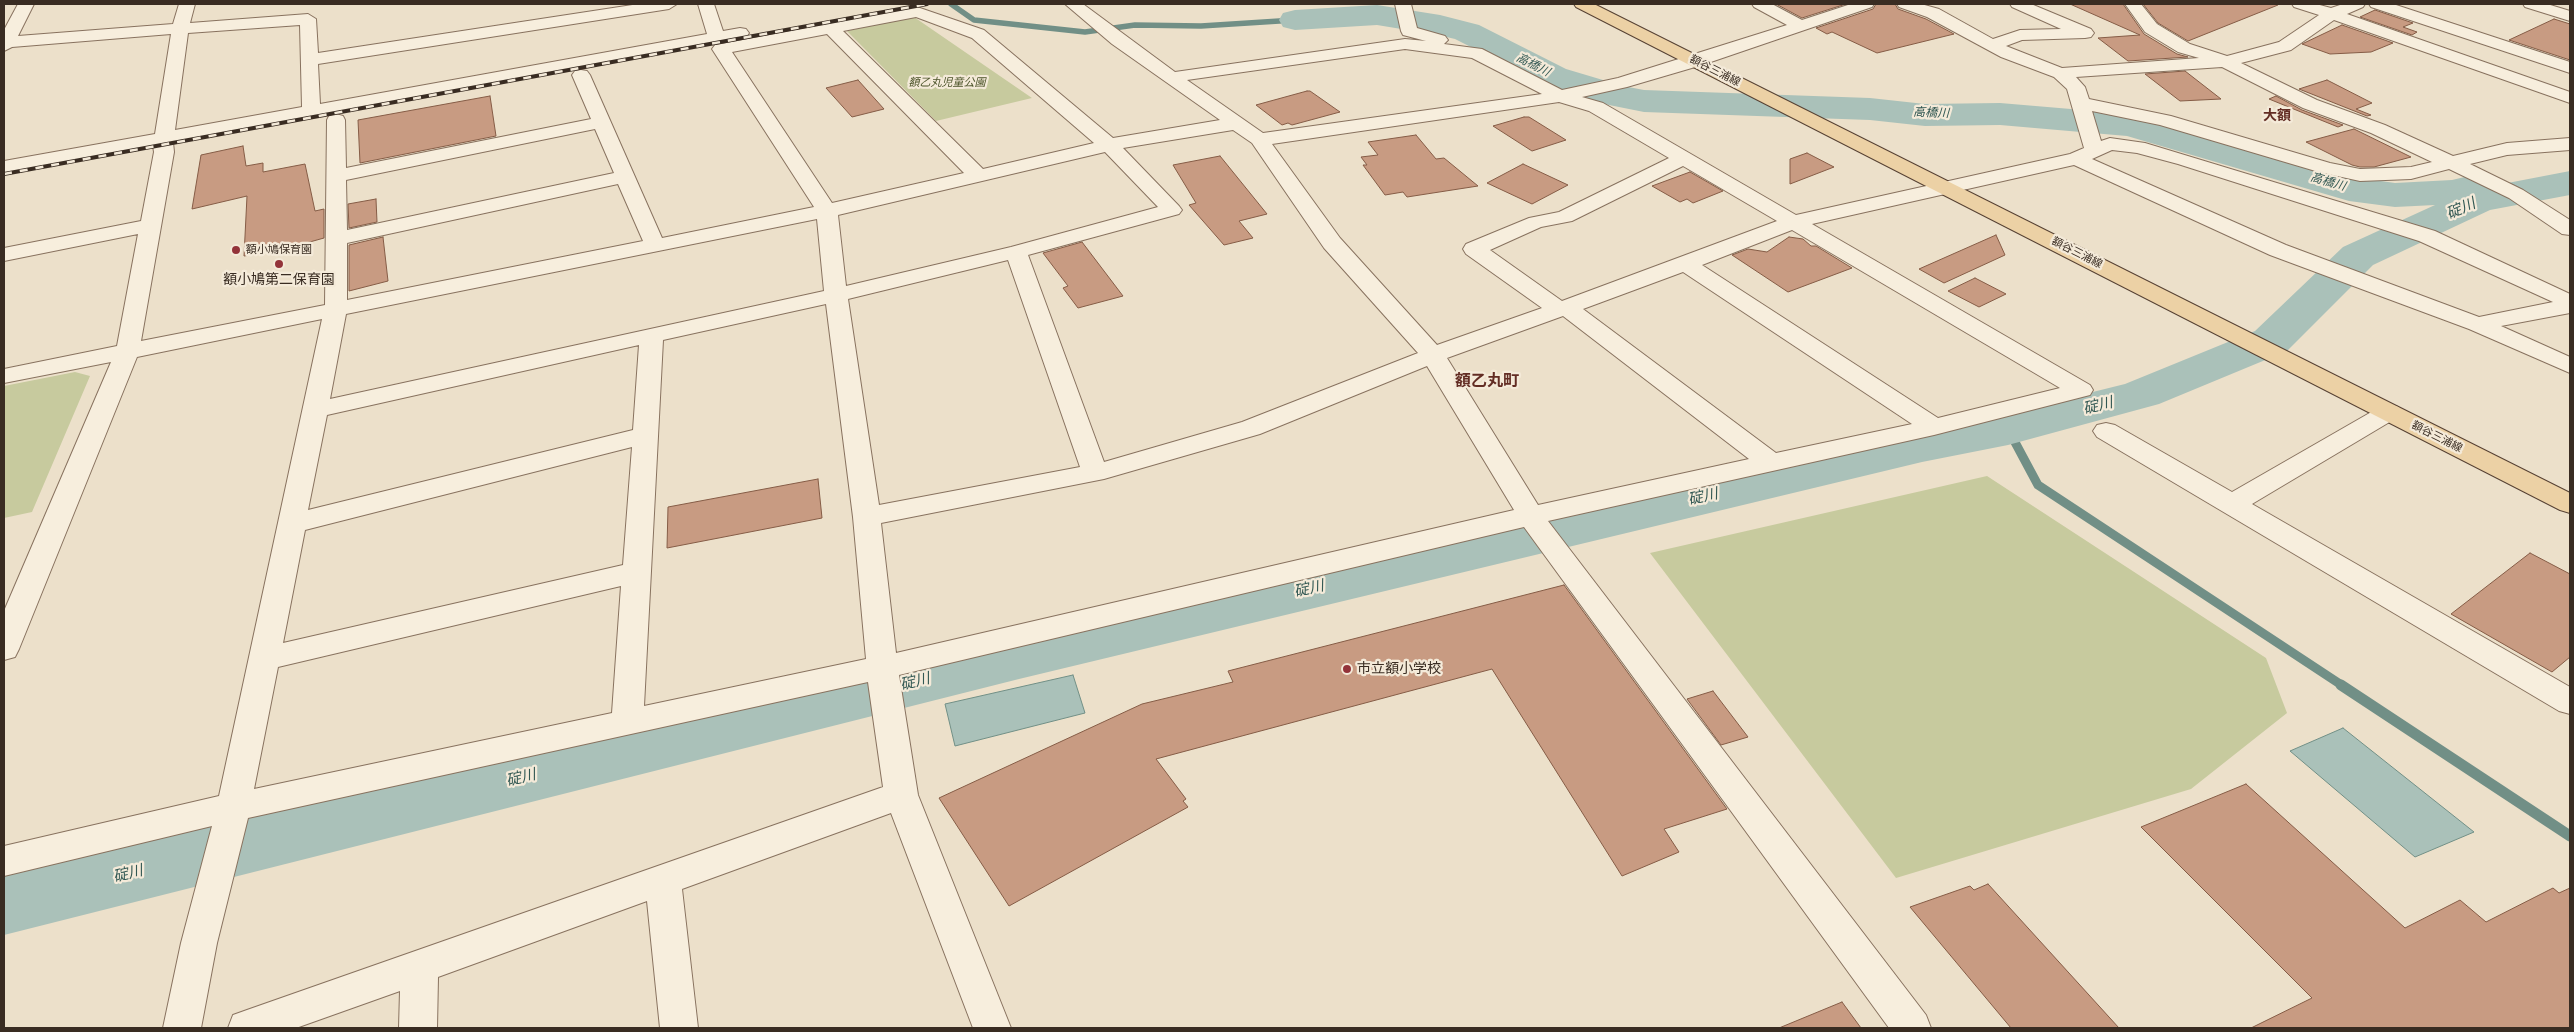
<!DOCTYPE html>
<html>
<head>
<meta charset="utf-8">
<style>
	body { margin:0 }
	#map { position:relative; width:2574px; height:1032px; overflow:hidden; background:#ece0ca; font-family:"IBM Plex Serif",serif }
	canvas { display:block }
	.frame { position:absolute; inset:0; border:5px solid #392c22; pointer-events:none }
</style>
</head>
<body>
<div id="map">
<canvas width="2574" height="1032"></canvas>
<div class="frame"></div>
</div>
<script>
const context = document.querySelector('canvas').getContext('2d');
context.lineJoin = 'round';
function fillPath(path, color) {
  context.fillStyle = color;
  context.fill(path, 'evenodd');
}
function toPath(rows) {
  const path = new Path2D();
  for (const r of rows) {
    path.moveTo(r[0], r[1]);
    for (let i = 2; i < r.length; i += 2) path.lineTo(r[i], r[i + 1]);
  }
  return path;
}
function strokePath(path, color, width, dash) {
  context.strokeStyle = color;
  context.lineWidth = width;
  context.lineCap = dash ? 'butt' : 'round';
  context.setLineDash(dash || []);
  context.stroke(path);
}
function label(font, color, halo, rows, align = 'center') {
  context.font = font + ' "IBM Plex Serif","Noto Sans JP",serif';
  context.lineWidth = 4.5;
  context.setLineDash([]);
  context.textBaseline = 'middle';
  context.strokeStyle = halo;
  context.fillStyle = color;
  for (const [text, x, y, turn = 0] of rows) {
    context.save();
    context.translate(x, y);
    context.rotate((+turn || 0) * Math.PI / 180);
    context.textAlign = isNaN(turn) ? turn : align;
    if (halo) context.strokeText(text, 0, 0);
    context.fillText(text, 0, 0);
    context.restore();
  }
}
const green = toPath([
	[914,17,1032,98,936,121,847,31],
	[75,372,90,376,32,512,4,518,4,386],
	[1987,476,2266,658,2287,713,2191,789,1896,878,1650,553]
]);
const water = toPath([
	[1073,675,1085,713,955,746,945,704,1073,675],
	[2343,728,2474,832,2415,857,2290,751,2343,728]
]);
const streamFar2 = toPath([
	[951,4,974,20,1085,32,1135,25,1201,26,1295,20]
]);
const streamFar1 = toPath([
	[2008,429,2038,485,2343,686]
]);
const stream = toPath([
	[2341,685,2570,836]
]);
const river = toPath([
	[1377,5,1440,15,1479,25,1566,69,1623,86,1644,90,1870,98,1925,104,2000,103,2130,114,2353,177,2395,183,2452,180,2473,175,2487,179,2492,186,2570,171,2570,195,2490,210,2373,265,2287,351,2159,404,2008,445,1922,462,1019,679,4,935,4,873,1019,635,1922,430,2008,413,2125,384,2255,331,2343,247,2435,205,2395,207,2349,201,2127,136,2000,125,1925,126,1870,120,1644,112,1604,104,1542,83,1455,39,1438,35,1377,25,1295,30,1283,27,1279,20,1283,13,1295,10,1377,5]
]);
const building = toPath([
	[1776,4,1846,4,1802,18,1776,4],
	[1876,4,1895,4,1898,9,1926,19,1954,34,1877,53,1832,32,1827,34,1816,28,1873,9,1876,4],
	[2070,4,2123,4,2144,34,2177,54,2188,57,2128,61,2098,38,2140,35,2070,4],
	[2143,4,2278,4,2278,5,2188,41,2158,23,2143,4],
	[2375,10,2413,23,2403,27,2417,32,2412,35,2360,17,2375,10],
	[2554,19,2570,24,2570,60,2509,40,2554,19],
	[2342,25,2393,43,2371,52,2330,54,2302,44,2342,25],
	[2185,71,2221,99,2180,101,2145,74,2185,71],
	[858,80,884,109,852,117,826,88,858,80],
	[2327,80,2372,103,2356,109,2371,115,2367,116,2299,89,2327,80],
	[1307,91,1310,91,1340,112,1292,125,1288,123,1282,125,1256,105,1307,91],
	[490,96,496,136,360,163,358,120,490,96],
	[2276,96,2302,110,2343,125,2338,127,2269,99,2276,96],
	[1524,117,1529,117,1566,140,1532,151,1493,126,1524,117],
	[2354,129,2411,157,2374,167,2360,167,2352,165,2306,142,2354,129],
	[1416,135,1436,159,1444,158,1478,186,1407,197,1403,192,1385,195,1363,165,1367,165,1361,157,1378,155,1368,142,1416,135],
	[243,146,246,166,263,163,263,172,305,164,315,211,324,209,324,238,281,250,244,256,247,196,192,209,201,155,243,146],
	[1807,153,1834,167,1790,184,1790,159,1807,153],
	[1220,156,1267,214,1239,221,1253,238,1224,245,1189,205,1196,203,1173,165,1220,156],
	[1523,164,1568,185,1532,204,1487,183,1523,164],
	[1690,172,1723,191,1693,203,1687,199,1680,202,1652,186,1690,172],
	[376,199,377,222,349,228,348,204,376,199],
	[1996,235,2005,255,1944,283,1919,269,1996,235],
	[383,237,388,281,349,291,349,245,383,237],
	[1789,237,1803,239,1811,246,1816,246,1852,268,1788,292,1732,255,1748,249,1767,252,1789,237],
	[1082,242,1123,296,1078,308,1063,288,1068,286,1043,253,1082,242],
	[1975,278,2006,294,1979,307,1948,291,1975,278],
	[818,479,822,518,667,548,668,507,818,479],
	[2530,553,2570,574,2570,657,2552,672,2451,614,2530,553],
	[1564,585,1727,809,1664,829,1679,852,1622,876,1492,669,1156,759,1186,799,1183,801,1188,807,1009,906,939,798,1142,704,1233,682,1228,671,1564,585],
	[1713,691,1748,737,1721,745,1687,699,1713,691],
	[2246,784,2405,928,2460,900,2486,922,2553,888,2559,893,2570,888,2570,1028,2251,1028,2312,998,2141,827,2246,784],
	[1988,884,2119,1028,2011,1028,1910,907,1970,886,1974,890,1988,884],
	[1842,1002,1861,1028,1779,1028,1842,1002]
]);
const minor = toPath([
	[18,4,34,4,18,36,173,24,179,4,195,4,190,23,308,14,316,19,318,53,639,4,677,4,669,9,318,64,320,104,707,34,698,4,714,4,723,31,740,28,746,29,749,33,746,37,740,38,173,142,174,152,141,341,325,305,327,120,329,116,336,114,343,116,345,120,346,168,591,119,572,75,575,71,581,70,587,71,590,75,662,238,814,207,712,49,715,45,721,44,917,7,984,30,1113,138,1220,120,1112,44,1065,4,1083,4,1175,72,1405,39,1426,41,1403,35,1401,31,1395,4,1411,4,1417,28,1445,36,1448,40,1444,44,1482,49,1562,90,1618,78,1787,25,1754,7,1752,4,1772,4,1802,20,1851,4,1874,4,1872,7,1702,65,1627,87,1582,97,1603,103,1796,215,2070,154,2084,148,2067,89,2054,77,2001,57,1927,17,1899,7,1897,4,1921,4,1939,9,1993,39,2020,30,2061,29,2012,7,2010,4,2031,4,2091,29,2094,33,2091,37,2085,38,2022,40,2006,46,2062,68,2199,58,2178,52,2145,32,2125,4,2141,4,2157,24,2190,44,2227,56,2279,42,2319,15,2294,7,2292,4,2316,4,2331,8,2343,4,2365,4,2363,7,2347,14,2570,92,2570,103,2334,20,2291,50,2241,63,2317,100,2385,125,2453,156,2507,143,2570,138,2570,150,2507,155,2470,164,2523,190,2570,220,2570,235,2562,234,2509,198,2449,169,2411,179,2360,181,2319,172,2160,125,2092,111,2101,141,2110,138,2145,143,2435,231,2570,294,2570,313,2501,326,2570,357,2570,373,2469,329,2270,255,2074,165,1812,224,2090,385,2093,390,2090,395,1934,435,1548,521,1926,1015,1931,1028,1889,1028,1524,527,899,675,918,795,1011,1028,973,1028,891,813,682,889,698,1028,660,1028,647,901,438,977,437,1028,399,1028,400,991,296,1028,228,1028,233,1015,247,1010,883,787,868,682,248,818,217,943,201,1028,163,1028,181,943,212,826,4,876,4,846,219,796,322,319,137,357,19,649,15,657,4,660,4,611,111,362,4,383,4,369,117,346,138,234,4,261,4,248,141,221,154,152,153,146,4,173,4,161,155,134,171,34,12,47,4,51,4,30,18,4],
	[916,17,972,38,1094,143,983,169,843,31,916,17],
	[300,25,302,107,175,130,188,33,300,25],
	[827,34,964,173,832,203,732,52,827,34],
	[1405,49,1472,58,1542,94,1263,133,1187,80,1405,49],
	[2222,67,2303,108,2371,133,2432,162,2411,167,2360,169,2330,163,2171,116,2089,99,2085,87,2076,77,2222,67],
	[1559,102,1589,111,1669,158,1559,212,1529,218,1466,244,1463,249,1466,254,1542,308,1437,345,1340,238,1272,144,1559,102],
	[595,129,614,173,347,230,346,180,595,129],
	[1233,130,1252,143,1324,248,1418,353,1242,422,1104,462,1028,255,1179,214,1182,210,1179,206,1123,148,1233,130],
	[2112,150,2137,153,2178,164,2419,241,2553,302,2479,317,2286,245,2092,159,2112,150],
	[1105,152,1158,207,1011,247,846,286,838,215,1105,152],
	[1683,166,1777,221,1562,301,1490,250,1541,227,1572,221,1683,166],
	[618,184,643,241,347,300,347,243,618,184],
	[817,219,824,291,330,399,346,314,817,219],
	[1792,230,2060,388,1938,418,1702,265,1792,230],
	[1008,260,1080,467,879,505,848,299,1008,260],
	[1683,272,1912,424,1776,453,1583,309,1683,272],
	[826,304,853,517,866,659,644,706,663,340,826,304],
	[1563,316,1749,459,1538,505,1447,358,1563,316],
	[639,345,633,430,308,510,327,415,639,345],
	[1427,366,1514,510,896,653,881,523,1104,479,1260,434,1427,366],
	[632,447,623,565,283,643,305,530,632,447],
	[621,586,612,713,254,789,278,667,621,586],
	[2369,4,2393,4,2570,62,2570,73,2371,7,2369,4],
	[2523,4,2547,4,2570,11,2570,21,2525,7,2523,4],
	[2389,404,2398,407,2402,412,2398,417,2252,504,2570,687,2570,714,2559,711,2097,437,2093,431,2097,425,2106,423,2115,425,2232,492,2380,407,2389,404]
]);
const major = toPath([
	[1574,4,1594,4,2570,493,2570,513,2560,510,1576,7,1574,4]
]);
const rail = toPath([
	[4,174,927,4]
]);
const markers = [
	[236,250,5,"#933339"],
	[279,264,5,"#933339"],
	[1347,669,5,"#933339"]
];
const farStreetnames = [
	["額谷三浦線",1715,71,27],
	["額谷三浦線",2077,253,27],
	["額谷三浦線",2437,437,27]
];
const farParknames = [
	["額乙丸児童公園",947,83]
];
const farPoinames = [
	["額小鳩保育園",246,250]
];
const farWaternames = [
	["高橋川",1533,65,27],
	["高橋川",1931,113,2],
	["高橋川",2328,182,16]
];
const farQuarternames = [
	["大額",2277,116]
];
const poiNames = [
	["額小鳩第二保育園",279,280],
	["市立額小学校",1357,669,"left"]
];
const waterNames = [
	["碇川",2461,209,-24],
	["碇川",2098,406,-14],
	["碇川",1703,497,-13],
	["碇川",1309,589,-13],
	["碇川",915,682,-14],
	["碇川",521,778,-14],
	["碇川",128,874,-14]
];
const quarterNames = [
	["額乙丸町",1487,381]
];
fillPath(green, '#c7ca9e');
fillPath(water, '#aac1b9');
strokePath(water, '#718f86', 1);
strokePath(streamFar2, '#718f86', 5.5);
strokePath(streamFar1, '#718f86', 9);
strokePath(stream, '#718f86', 11);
fillPath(river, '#aac1b9');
fillPath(building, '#c89b82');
strokePath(building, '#855c46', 1);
strokePath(minor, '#88725f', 2);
strokePath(major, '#564133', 2);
fillPath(minor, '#f7eedd');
fillPath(major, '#ecd1a5');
strokePath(rail, '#392c22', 4);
strokePath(rail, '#f4ead9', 2.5, [8]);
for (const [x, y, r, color] of markers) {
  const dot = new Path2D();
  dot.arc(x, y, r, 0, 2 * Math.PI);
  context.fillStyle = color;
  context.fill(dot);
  strokePath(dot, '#f4ead9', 2);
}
label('11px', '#392c22', '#f4ead9', farStreetnames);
label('italic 11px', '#4c542a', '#f4ead9', farParknames);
label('11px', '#392c22', '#f4ead9', farPoinames, 'left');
label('italic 12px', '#325853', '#f4ead9', farWaternames);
label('bold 14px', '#632d24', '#f4ead9', farQuarternames);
label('14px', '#392c22', '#f4ead9', poiNames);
label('italic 15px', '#325853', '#f4ead9', waterNames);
label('bold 16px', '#632d24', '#f4ead9', quarterNames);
</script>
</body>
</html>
